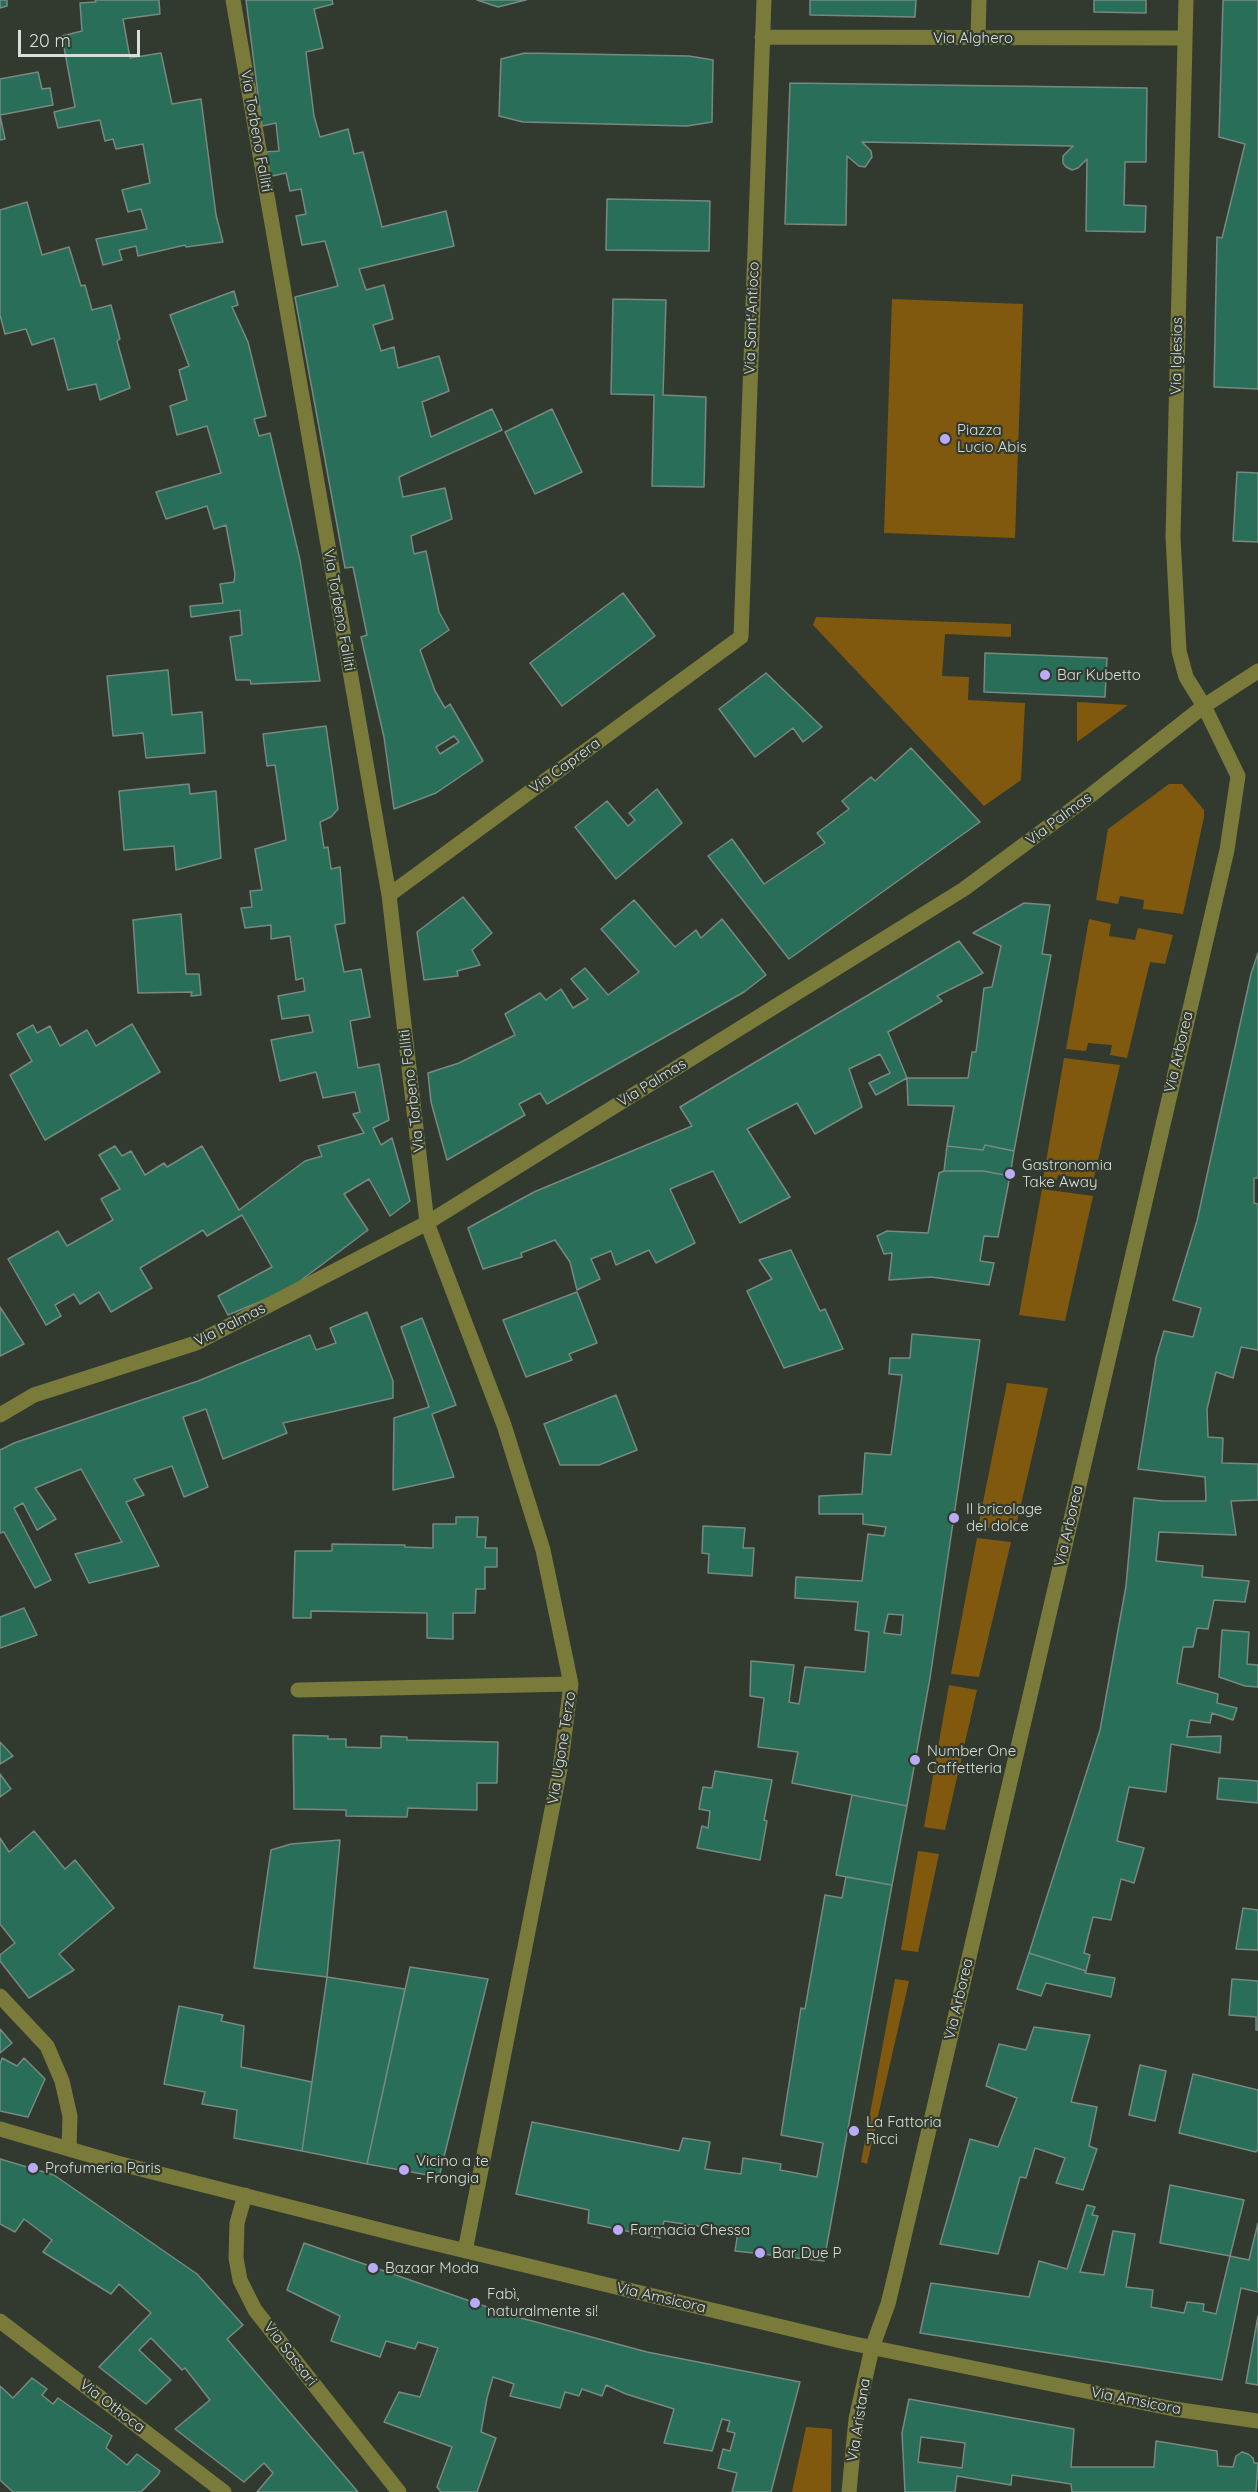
<!DOCTYPE html>
<html>
<head>
<meta charset="utf-8">
<style>
	body { margin:0 }
	#map { position:relative; width:1258px; height:2492px; overflow:hidden; background:#323a2f; font-family:Quicksand,sans-serif }
	canvas { display:block }
	.scale { position:absolute; left:18px; top:30px; width:122px; height:27px; box-sizing:border-box; border:3px solid #d9dfd8; border-top:0; padding-left:8px; font-size:18px; line-height:21px; white-space:nowrap; color:#d9dfd8; -webkit-text-stroke:4px #323a2f; paint-order:stroke }
</style>
</head>
<body>
<div id="map">
<canvas width="1258" height="2492"></canvas>
<div class="scale">20 m</div>
</div>
<script>
const context = document.querySelector('canvas').getContext('2d');
context.lineJoin = 'round';
function fillPath(path, color) {
  context.fillStyle = color;
  context.fill(path, 'evenodd');
}
function toPath(rows) {
  const path = new Path2D();
  for (const r of rows) {
    path.moveTo(r[0], r[1]);
    for (let i = 2; i < r.length; i += 2) path.lineTo(r[i], r[i + 1]);
  }
  return path;
}
function strokePath(path, color, width, dash) {
  context.strokeStyle = color;
  context.lineWidth = width;
  context.lineCap = dash ? 'butt' : 'round';
  context.setLineDash(dash || []);
  context.stroke(path);
}
function label(font, color, halo, rows, align = 'center') {
  context.font = font + ' Quicksand,sans-serif';
  context.lineWidth = 4.5;
  context.setLineDash([]);
  context.textBaseline = 'middle';
  context.strokeStyle = halo;
  context.fillStyle = color;
  for (const [text, x, y, turn = 0] of rows) {
    context.save();
    context.translate(x, y);
    context.rotate((+turn || 0) * Math.PI / 180);
    context.textAlign = isNaN(turn) ? turn : align;
    if (halo) context.strokeText(text, 0, 0);
    context.fillText(text, 0, 0);
    context.restore();
  }
}
const green = toPath([
	[892,299,1023,304,1015,538,884,533],
	[816,617,1011,624,1011,637,945,634,942,676,969,677,968,700,1025,703,1021,780,984,806,813,625],
	[1077,702,1128,705,1077,742],
	[1169,784,1182,784,1204,810,1204,817,1183,914,1143,909,1144,900,1120,896,1118,904,1096,900,1108,829],
	[1089,919,1111,924,1109,936,1135,940,1138,928,1173,935,1165,964,1150,962,1127,1058,1110,1055,1112,1045,1088,1043,1086,1051,1066,1049],
	[1064,1058,1120,1065,1092,1186,1081,1185,1083,1178,1058,1175,1056,1181,1043,1179],
	[1042,1189,1093,1196,1065,1321,1019,1315],
	[1007,1383,1048,1388,1015,1530,978,1527],
	[977,1538,1011,1542,979,1677,951,1674],
	[949,1685,977,1690,945,1830,924,1827],
	[918,1851,939,1854,918,1952,901,1950],
	[895,1979,909,1981,867,2164,861,2162],
	[806,2427,832,2429,831,2492,792,2492]
]);
const building = toPath([
	[0,0,7,0,7,6,0,8,0,0],
	[95,0,159,0,160,14,123,19,130,58,161,53,172,104,201,99,216,215,223,242,186,247,185,245,138,256,136,246,119,250,122,260,103,265,96,239,147,229,141,209,128,212,122,190,150,183,143,144,116,149,113,139,105,141,100,120,58,128,54,112,75,107,62,36,82,31,80,3,96,2,95,0],
	[246,0,332,0,333,4,314,9,323,48,306,52,314,116,320,137,348,129,354,154,363,152,382,227,446,211,454,246,359,269,366,290,384,285,393,319,373,325,381,351,394,347,398,368,439,356,449,391,422,402,431,437,492,409,502,430,399,477,403,497,445,488,452,519,411,536,414,554,426,551,439,612,449,630,420,650,435,691,445,708,450,704,483,761,436,793,394,809,384,737,361,637,367,635,353,567,345,568,295,297,338,286,325,241,302,245,296,216,306,214,301,189,290,191,286,173,268,177,265,152,279,151,276,123,262,126,246,0],
	[454,736,459,742,440,754,436,747,454,736],
	[477,0,526,0,498,7,477,0],
	[810,0,916,0,915,17,810,15,810,0],
	[1094,0,1146,0,1146,13,1094,12,1094,0],
	[1223,0,1258,0,1258,389,1214,387,1217,237,1222,238,1245,144,1219,137,1223,0],
	[525,53,689,56,713,60,712,122,687,126,523,122,499,116,501,59,525,53],
	[38,72,42,89,50,88,53,105,0,115,5,139,0,140,0,79,38,72],
	[790,83,1147,88,1146,162,1125,162,1124,205,1146,206,1145,232,1086,231,1087,159,1078,168,1072,170,1066,167,1063,163,1063,156,1073,146,862,142,871,151,872,157,865,167,859,166,847,156,846,225,785,224,790,83],
	[607,199,710,201,709,251,606,250,607,199],
	[27,202,42,255,69,247,81,286,85,285,92,310,111,305,120,339,117,341,130,388,100,400,96,384,68,390,54,338,32,345,26,329,5,334,0,315,0,210,27,202],
	[234,291,238,305,232,307,248,342,266,416,254,419,259,436,270,433,300,560,320,681,251,684,250,680,236,680,230,637,242,635,240,610,191,617,190,606,223,603,220,584,234,582,235,574,226,525,214,529,207,506,166,519,156,492,221,473,207,426,177,435,170,406,187,400,179,370,189,366,170,315,234,291],
	[613,299,666,300,663,395,706,397,704,487,652,486,654,395,611,394,613,299],
	[552,409,582,472,535,494,505,432,552,409],
	[1237,472,1258,473,1258,542,1233,541,1237,472],
	[623,593,655,636,562,706,530,663,623,593],
	[985,653,1107,658,1105,697,984,692,985,653],
	[168,670,172,715,202,712,205,753,146,758,143,733,113,736,107,676,168,670],
	[766,673,822,727,803,742,793,728,755,757,719,709,766,673],
	[326,726,338,809,331,817,320,822,324,848,328,847,331,869,340,867,345,923,335,925,344,972,361,969,370,1017,350,1021,358,1068,379,1064,389,1120,373,1128,381,1145,392,1138,410,1201,390,1216,369,1179,344,1194,368,1230,288,1290,228,1315,218,1296,272,1267,242,1215,207,1236,203,1230,140,1268,152,1288,111,1312,99,1292,80,1304,74,1294,55,1305,61,1316,46,1325,8,1259,58,1231,67,1246,113,1220,101,1199,120,1189,99,1155,115,1146,122,1156,131,1151,145,1175,164,1163,167,1167,202,1146,239,1210,305,1161,322,1156,318,1146,364,1133,353,1114,360,1112,355,1092,323,1098,316,1072,280,1081,271,1040,313,1032,309,1015,282,1019,278,996,305,991,303,978,296,980,290,936,271,939,271,925,245,928,241,908,252,907,250,891,262,890,255,849,286,840,275,765,267,766,263,734,326,726],
	[911,748,980,822,789,959,708,856,732,839,764,884,825,843,817,833,849,809,842,801,871,777,875,781,911,748],
	[189,784,190,794,216,791,221,858,176,870,174,846,124,850,119,791,189,784],
	[657,789,682,823,616,879,575,827,607,801,628,826,635,820,629,813,657,789],
	[463,897,492,933,472,950,480,965,457,971,458,976,424,980,417,932,463,897],
	[634,900,675,947,696,930,701,938,722,919,766,975,744,992,547,1104,540,1093,519,1104,525,1115,447,1160,431,1102,428,1073,459,1063,515,1035,505,1014,540,993,546,1000,561,989,573,1008,588,999,571,979,585,968,608,995,639,972,601,929,634,900],
	[1024,903,1050,905,1042,954,1051,955,1014,1151,985,1145,983,1150,947,1146,954,1106,908,1105,907,1078,968,1078,972,1052,976,1052,984,988,992,987,1001,946,973,933,1024,903],
	[181,914,186,974,199,974,201,995,191,996,192,992,138,993,133,920,181,914],
	[959,941,983,973,937,996,942,1001,888,1032,907,1078,876,1095,869,1083,890,1073,880,1054,849,1069,862,1107,815,1134,797,1103,747,1129,790,1197,740,1223,713,1171,670,1189,695,1243,656,1263,649,1250,616,1265,611,1251,591,1259,600,1279,577,1290,570,1262,555,1240,521,1253,522,1257,483,1269,468,1228,534,1192,692,1126,680,1107,959,941],
	[1258,953,1258,1178,1254,1178,1254,1203,1258,1204,1258,1350,1241,1347,1233,1378,1216,1372,1207,1409,1208,1437,1223,1438,1222,1463,1258,1464,1258,1500,1231,1501,1236,1535,1159,1532,1156,1561,1203,1566,1202,1577,1249,1581,1245,1602,1214,1600,1208,1629,1197,1628,1193,1647,1183,1647,1177,1683,1218,1694,1217,1703,1237,1708,1233,1720,1212,1713,1210,1723,1190,1720,1187,1737,1221,1736,1220,1753,1171,1744,1166,1792,1129,1787,1117,1841,1144,1848,1134,1883,1121,1879,1111,1920,1093,1917,1084,1953,1090,1955,1086,1971,1029,1953,1100,1730,1126,1586,1134,1498,1163,1501,1206,1501,1205,1477,1138,1469,1156,1358,1164,1331,1193,1337,1201,1308,1173,1300,1197,1221,1251,974,1258,953],
	[132,1024,160,1072,45,1140,10,1075,32,1061,17,1034,33,1025,37,1033,50,1026,60,1046,87,1030,96,1046,132,1024],
	[985,1145,1014,1151,1010,1176,983,1171,944,1171,947,1146,983,1150,985,1145],
	[944,1171,983,1171,1010,1176,998,1237,984,1236,980,1261,994,1263,989,1285,931,1277,889,1280,892,1253,884,1254,877,1236,887,1231,928,1233,939,1173,944,1171],
	[791,1250,820,1311,825,1309,843,1349,784,1368,747,1291,772,1279,759,1260,791,1250],
	[577,1292,597,1343,569,1354,572,1360,526,1377,503,1320,577,1292],
	[0,1307,24,1344,0,1356,0,1307],
	[367,1312,393,1381,393,1398,283,1423,287,1433,223,1459,206,1409,183,1417,208,1487,184,1497,172,1466,134,1479,144,1495,126,1502,159,1566,89,1583,75,1554,122,1542,81,1469,35,1488,56,1519,37,1530,23,1503,14,1508,51,1580,35,1588,4,1532,0,1533,0,1450,14,1443,198,1381,310,1335,316,1350,336,1343,330,1328,367,1312],
	[422,1318,456,1405,432,1414,454,1477,393,1490,394,1418,429,1407,401,1327,422,1318],
	[912,1334,980,1340,930,1678,907,1806,792,1783,798,1752,758,1747,764,1698,750,1696,751,1661,794,1665,789,1702,799,1704,805,1667,865,1672,869,1632,855,1630,858,1602,795,1598,796,1577,862,1581,868,1534,884,1536,886,1527,863,1524,863,1514,819,1514,819,1496,862,1494,865,1453,891,1455,902,1375,889,1374,890,1358,910,1358,912,1334],
	[888,1614,903,1615,901,1635,884,1633,888,1614],
	[616,1395,637,1450,599,1465,560,1465,544,1424,616,1395],
	[456,1517,478,1517,477,1537,486,1537,485,1548,497,1548,497,1567,485,1567,485,1589,476,1589,475,1613,453,1613,453,1639,427,1638,427,1613,311,1611,311,1618,293,1618,295,1551,332,1551,332,1544,405,1545,405,1547,433,1548,433,1524,456,1524,456,1517],
	[703,1526,745,1528,743,1548,754,1548,752,1576,708,1573,709,1554,702,1553,703,1526],
	[24,1608,37,1635,0,1648,0,1617,24,1608],
	[1222,1630,1249,1632,1247,1664,1258,1665,1258,1687,1245,1686,1219,1677,1222,1630],
	[293,1735,328,1736,328,1739,346,1739,346,1747,381,1748,381,1736,407,1737,407,1740,498,1742,497,1783,477,1783,477,1810,408,1808,407,1817,346,1816,346,1810,294,1809,293,1735],
	[0,1742,13,1756,0,1764,0,1742],
	[715,1771,772,1780,764,1820,767,1821,760,1860,697,1848,702,1826,708,1828,710,1811,699,1809,703,1787,712,1788,715,1771],
	[0,1774,11,1789,0,1797,0,1774],
	[1219,1778,1258,1781,1258,1803,1217,1799,1219,1778],
	[852,1795,907,1806,892,1885,836,1875,852,1795],
	[34,1831,65,1869,75,1860,114,1908,59,1954,74,1970,29,1998,0,1961,0,1955,15,1943,0,1924,0,1838,9,1852,34,1831],
	[340,1840,327,1977,254,1968,271,1850,291,1844,340,1840],
	[846,1877,892,1885,824,2261,735,2251,738,2232,664,2221,660,2238,588,2223,589,2210,516,2194,532,2122,679,2151,683,2138,710,2142,705,2169,741,2174,743,2158,781,2164,780,2170,817,2177,823,2143,781,2135,801,2008,805,2009,825,1895,842,1898,846,1877],
	[1243,1908,1258,1910,1258,1950,1236,1949,1243,1908],
	[1029,1953,1086,1971,1085,1973,1115,1978,1111,1997,1046,1983,1041,1996,1017,1989,1029,1953],
	[410,1967,488,1979,439,2177,367,2164,410,1967],
	[327,1977,405,1989,367,2164,302,2151,327,1977],
	[1232,1979,1258,1981,1258,2030,1256,2030,1256,2017,1229,2015,1232,1979],
	[179,2006,223,2015,221,2021,244,2026,241,2067,312,2082,302,2151,234,2138,237,2110,202,2104,205,2092,164,2084,179,2006],
	[1034,2027,1090,2035,1071,2102,1097,2107,1089,2146,1097,2149,1083,2190,1056,2183,1065,2158,1035,2148,1026,2178,1020,2177,998,2254,940,2244,970,2139,998,2147,1017,2098,986,2086,999,2044,1026,2050,1034,2027],
	[0,2029,12,2043,0,2053,0,2029],
	[2,2058,17,2066,24,2058,45,2079,28,2117,0,2111,0,2064,2,2058],
	[1140,2065,1166,2071,1155,2121,1129,2115,1140,2065],
	[1193,2074,1258,2090,1258,2149,1256,2152,1179,2133,1193,2074],
	[0,2159,54,2175,197,2274,243,2325,227,2339,358,2492,257,2492,273,2473,264,2463,244,2482,175,2429,210,2400,185,2368,182,2370,151,2338,139,2350,171,2380,146,2404,99,2367,151,2313,119,2284,111,2294,43,2252,52,2240,24,2219,15,2232,0,2224,0,2159],
	[1170,2185,1244,2200,1230,2256,1160,2243,1170,2185],
	[1087,2205,1095,2207,1092,2215,1098,2216,1080,2272,1104,2275,1113,2231,1135,2234,1126,2287,1153,2290,1151,2307,1184,2313,1187,2302,1204,2304,1203,2311,1216,2314,1230,2256,1249,2260,1258,2223,1258,2292,1241,2288,1222,2380,920,2333,931,2283,1029,2297,1039,2261,1067,2269,1087,2205],
	[304,2243,510,2315,647,2352,800,2382,771,2492,732,2492,737,2473,718,2468,723,2449,730,2451,735,2433,727,2431,730,2421,722,2419,712,2451,664,2443,674,2409,626,2394,606,2385,602,2396,582,2389,579,2396,565,2392,560,2408,510,2396,514,2384,493,2377,487,2398,481,2432,496,2438,477,2492,441,2492,437,2487,452,2447,384,2422,399,2392,420,2397,438,2348,418,2342,415,2349,386,2341,380,2357,331,2341,340,2316,287,2290,304,2243],
	[1258,2316,1258,2385,1246,2383,1258,2316],
	[32,2378,47,2389,42,2395,53,2404,58,2398,112,2436,106,2448,127,2465,137,2454,160,2471,158,2475,141,2492,13,2492,0,2480,0,2386,13,2398,32,2378],
	[909,2399,1074,2429,1071,2467,1154,2467,1156,2441,1217,2451,1218,2466,1233,2467,1236,2456,1242,2452,1248,2454,1253,2458,1254,2463,1258,2463,1256,2492,1072,2492,1071,2484,1012,2475,1011,2485,957,2476,955,2492,905,2492,902,2433,909,2399],
	[921,2437,965,2443,962,2468,918,2462,921,2437]
]);
const minor = toPath([
	[233,0,389,895,427,1223,504,1425,543,1550,571,1684,560,1769,465,2251],
	[762,37,1184,38],
	[978,38,979,0],
	[389,895,741,637,764,0],
	[0,1415,34,1395,196,1343,427,1223,964,889,1091,795,1204,706,1258,671],
	[298,1690,571,1684],
	[0,1996,47,2046,62,2081,70,2116,69,2149],
	[0,2129,117,2163,412,2238,845,2342,1174,2409,1258,2421],
	[245,2195,237,2223,236,2258,240,2280,255,2310,399,2492],
	[0,2321,224,2492],
	[849,2492,856,2419,872,2348,888,2304,896,2271,1227,850,1238,776,1204,706,1186,677,1179,651,1173,537,1186,0]
]);
const markers = [
	[945,439,6,"#baaaf7"],
	[1045,675,6,"#baaaf7"],
	[1010,1174,6,"#baaaf7"],
	[954,1518,6,"#baaaf7"],
	[915,1760,6,"#baaaf7"],
	[854,2131,6,"#baaaf7"],
	[33,2168,6,"#baaaf7"],
	[404,2170,6,"#baaaf7"],
	[618,2230,6,"#baaaf7"],
	[760,2253,6,"#baaaf7"],
	[373,2268,6,"#baaaf7"],
	[475,2303,6,"#baaaf7"]
];
const streetNames = [
	["Via Alghero",973,38],
	["Via Torbeno Falliti",256,131,80],
	["Via Sant'Antioco",752,318,-88],
	["Via Iglesias",1177,356,-89],
	["Via Torbeno Falliti",339,610,80],
	["Via Caprera",565,766,-36],
	["Via Palmas",1059,819,-37],
	["Via Arborea",1179,1052,-77],
	["Via Palmas",652,1083,-32],
	["Via Torbeno Falliti",412,1091,-97],
	["Via Palmas",230,1325,-27],
	["Via Arborea",1069,1526,-77],
	["Via Ugone Terzo",562,1748,-81],
	["Via Arborea",959,1999,-77],
	["Via Amsicora",661,2298,13],
	["Via Sassari",290,2354,52],
	["Via Amsicora",1136,2401,11],
	["Via Othoca",112,2406,37],
	["Via Aristana",859,2420,-81]
];
const poiNames = [
	["Piazza",957,430],
	["Lucio Abis",957,447],
	["Bar Kubetto",1057,675],
	["Gastronomia",1022,1165],
	["Take Away",1022,1182],
	["Il bricolage",966,1509],
	["del dolce",966,1526],
	["Number One",927,1751],
	["Caffetteria",927,1768],
	["La Fattoria",866,2122],
	["Ricci",866,2139],
	["Vicino a te",416,2161],
	["- Frongia",416,2178],
	["Profumeria Paris",45,2168],
	["Farmacia Chessa",630,2230],
	["Bar Due P",772,2253],
	["Bazaar Moda",385,2268],
	["Fabì,",487,2294],
	["naturalmente si!",487,2311]
];
fillPath(green, '#80590e');
fillPath(building, '#296e59');
strokePath(building, '#778982', 1.5);
strokePath(minor, '#7a7a3b', 15);
for (const [x, y, r, color] of markers) {
  const dot = new Path2D();
  dot.arc(x, y, r, 0, 2 * Math.PI);
  context.fillStyle = color;
  context.fill(dot);
  strokePath(dot, '#323a2f', 2);
}
label('15px', '#d9dfd8', '#323a2f', streetNames);
label('15px', '#d9dfd8', '#323a2f', poiNames, 'left');
</script>
</body>
</html>
